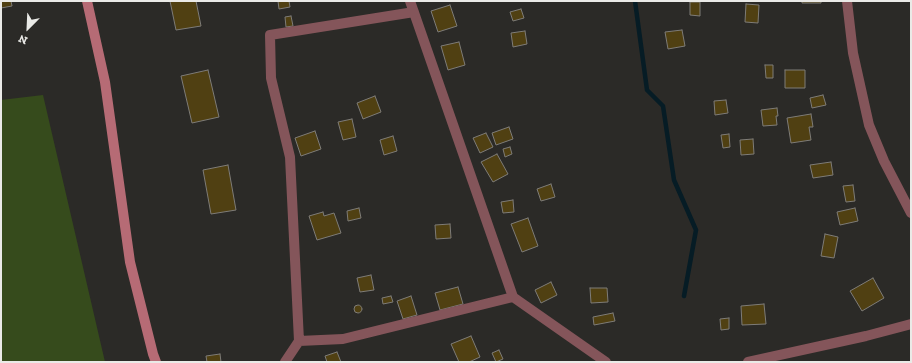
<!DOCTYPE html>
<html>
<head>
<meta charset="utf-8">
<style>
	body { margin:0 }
	#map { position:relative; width:912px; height:363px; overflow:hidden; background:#2b2a27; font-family:"Zilla Slab",serif }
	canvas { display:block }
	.frame { position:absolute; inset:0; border:2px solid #eaeae7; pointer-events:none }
	.north { position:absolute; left:8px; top:8px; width:40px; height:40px; -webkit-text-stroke:3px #2b2a27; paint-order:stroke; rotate:204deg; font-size:11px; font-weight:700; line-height:16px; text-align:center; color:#eaeae7 }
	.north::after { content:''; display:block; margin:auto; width:14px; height:18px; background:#eaeae7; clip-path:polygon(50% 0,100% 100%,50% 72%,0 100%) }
</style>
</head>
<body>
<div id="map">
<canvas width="912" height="363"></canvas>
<div class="frame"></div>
<div class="north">N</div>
</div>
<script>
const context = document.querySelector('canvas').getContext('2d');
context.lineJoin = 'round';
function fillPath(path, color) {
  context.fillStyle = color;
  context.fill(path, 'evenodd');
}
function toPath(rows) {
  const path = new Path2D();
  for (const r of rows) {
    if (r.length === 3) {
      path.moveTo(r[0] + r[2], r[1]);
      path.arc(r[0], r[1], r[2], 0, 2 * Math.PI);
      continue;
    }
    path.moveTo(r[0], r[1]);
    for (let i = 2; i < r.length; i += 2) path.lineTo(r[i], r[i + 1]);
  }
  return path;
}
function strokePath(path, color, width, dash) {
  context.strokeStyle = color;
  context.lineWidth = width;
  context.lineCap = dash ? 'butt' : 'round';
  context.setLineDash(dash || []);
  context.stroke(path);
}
const green = toPath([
	[43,95,105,362,1,362,1,100]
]);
const stream = toPath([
	[635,1,647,90,663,106,674,180,696,230,684,296]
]);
const building = toPath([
	[1,1,11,1,12,6,1,8,1,1],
	[170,1,196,1,201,26,176,30,170,1],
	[278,1,289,1,290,7,279,9,278,1],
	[802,1,821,1,821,3,802,3,802,1],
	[690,2,700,2,700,16,690,15,690,2],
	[746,4,759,5,758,23,745,22,746,4],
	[450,5,457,26,438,32,431,11,450,5],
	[521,9,524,18,513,21,510,12,521,9],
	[291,16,293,26,286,27,285,17,291,16],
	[682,30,685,46,668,49,665,32,682,30],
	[525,31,527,44,513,47,511,33,525,31],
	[459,42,465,65,448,70,441,46,459,42],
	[765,65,773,65,773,78,766,78,765,65],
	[208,70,219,117,192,123,181,76,208,70],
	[785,70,805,70,805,88,785,88,785,70],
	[823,95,826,105,812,108,810,98,823,95],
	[375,96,381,112,363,119,357,103,375,96],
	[726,100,728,113,715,115,714,101,726,100],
	[777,108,778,116,776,116,777,125,763,126,761,110,777,108],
	[811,114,813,127,809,127,811,140,791,143,787,118,811,114],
	[352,119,356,137,343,140,338,122,352,119],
	[509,127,513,139,496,145,492,133,509,127],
	[315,131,321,149,301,156,295,138,315,131],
	[486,133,493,147,480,153,473,138,486,133],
	[729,134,730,147,723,148,721,135,729,134],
	[393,136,397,151,384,155,380,140,393,136],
	[753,139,754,154,741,155,740,140,753,139],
	[510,147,512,154,505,157,503,149,510,147],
	[497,154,508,174,493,182,481,162,497,154],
	[831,162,833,175,813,178,810,165,831,162],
	[228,165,236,210,211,214,203,170,228,165],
	[551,184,555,197,541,201,537,189,551,184],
	[853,185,855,201,846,202,843,186,853,185],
	[513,200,514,212,503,213,501,202,513,200],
	[359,208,361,218,348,221,347,211,359,208],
	[855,208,858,221,840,225,837,212,855,208],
	[323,212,324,216,334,213,341,233,317,240,309,216,323,212],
	[528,218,538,246,522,252,511,224,528,218],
	[450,224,451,238,436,239,435,225,450,224],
	[825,234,838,237,834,258,821,256,825,234],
	[371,275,374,290,360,292,357,278,371,275],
	[873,278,884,298,862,311,850,291,873,278],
	[551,282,557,295,541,303,535,290,551,282],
	[458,287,463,304,440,310,435,293,458,287],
	[590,288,607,288,608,302,591,303,590,288],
	[391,296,393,302,383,304,382,298,391,296],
	[411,296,417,315,403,319,397,301,411,296],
	[764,304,766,324,742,325,741,306,764,304],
	[358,309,4],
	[613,313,615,321,594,325,593,317,613,313],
	[729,318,729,329,721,330,720,319,729,318],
	[471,336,480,357,469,362,459,362,451,344,471,336],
	[499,350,503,359,496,362,492,353,499,350],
	[337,352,341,362,327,362,325,356,337,352],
	[220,354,221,362,207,362,206,356,220,354]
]);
const minor = toPath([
	[410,1,513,297],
	[299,341,343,339,513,297,606,362],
	[285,362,299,341,290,157,271,78,270,35,414,12],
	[748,362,866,336,911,324]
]);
const tertiary = toPath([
	[847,1,853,53,869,125,884,161,911,213]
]);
const secondary = toPath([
	[87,1,105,82,130,262,153,354,156,362]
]);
fillPath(green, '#364b1c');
strokePath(stream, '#061c25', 4.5);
fillPath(building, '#504012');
strokePath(building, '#7e7c78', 1);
strokePath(minor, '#84555a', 10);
strokePath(tertiary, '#84555a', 10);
strokePath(secondary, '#b66b75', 10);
</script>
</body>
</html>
